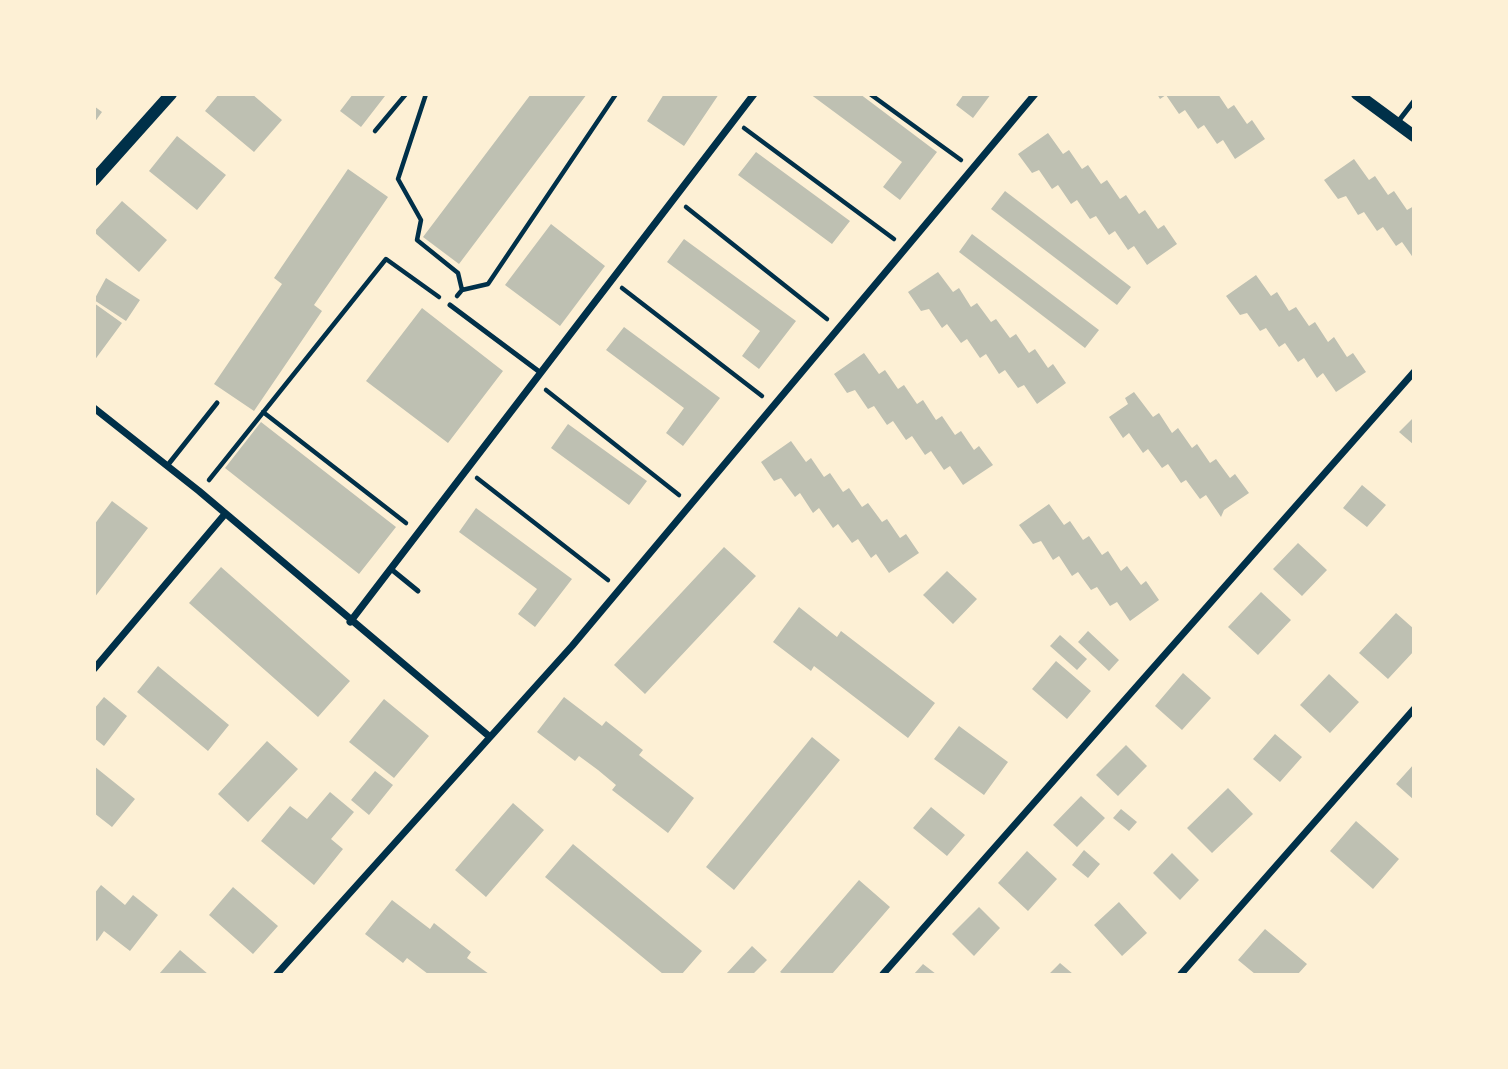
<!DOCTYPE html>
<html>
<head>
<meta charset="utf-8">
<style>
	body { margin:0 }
	#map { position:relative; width:1508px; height:1069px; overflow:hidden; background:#fdf0d5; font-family:"Golos Text",sans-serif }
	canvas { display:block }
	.frame { position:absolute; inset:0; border:96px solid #fdf0d5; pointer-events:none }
</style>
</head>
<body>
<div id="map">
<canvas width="1508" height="1069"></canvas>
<div class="frame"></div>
</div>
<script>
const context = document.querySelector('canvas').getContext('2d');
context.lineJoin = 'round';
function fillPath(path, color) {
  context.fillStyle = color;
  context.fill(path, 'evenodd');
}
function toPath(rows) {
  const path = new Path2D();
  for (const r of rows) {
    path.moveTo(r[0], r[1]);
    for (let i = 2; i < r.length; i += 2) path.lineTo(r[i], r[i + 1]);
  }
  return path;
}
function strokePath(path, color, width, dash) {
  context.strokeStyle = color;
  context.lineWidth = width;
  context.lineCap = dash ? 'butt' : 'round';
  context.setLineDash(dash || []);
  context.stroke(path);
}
const building = toPath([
	[219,94,252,94,282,120,254,152,205,111],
	[353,94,385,96,361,127,340,111],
	[531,94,587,94,459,264,423,237],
	[664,94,719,94,684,146,647,121],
	[810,94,860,94,937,152,900,200,883,187,902,162],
	[964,94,991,94,973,118,956,105],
	[1157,94,1218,94,1228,109,1234,105,1247,124,1252,120,1265,139,1235,159,1223,140,1217,144,1204,125,1198,129,1185,110,1179,114,1166,95,1160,99],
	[94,106,102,112,94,123],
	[1048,133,1063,154,1069,150,1082,169,1088,165,1101,184,1107,180,1120,199,1126,195,1139,214,1145,210,1158,229,1164,225,1177,244,1147,265,1134,246,1128,250,1115,231,1109,235,1096,216,1090,219,1077,200,1071,204,1058,185,1052,189,1039,170,1032,173,1018,154],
	[177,136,226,175,197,210,149,171],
	[756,152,850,221,832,244,738,175],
	[1354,159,1369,180,1375,176,1388,195,1394,191,1407,210,1414,206,1414,259,1402,242,1396,246,1383,227,1377,231,1364,212,1358,215,1346,196,1338,199,1324,180],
	[348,169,388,197,314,305,322,311,254,411,214,384,282,284,274,278],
	[1005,191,1131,287,1117,305,991,209],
	[122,201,167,240,139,272,94,232],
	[551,224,605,266,560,326,505,285],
	[972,234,1099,330,1085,348,959,252],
	[684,239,796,321,759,369,742,356,760,331,667,262],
	[938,272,953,292,959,288,971,307,977,303,991,322,996,319,1010,338,1016,334,1029,353,1035,349,1048,368,1053,364,1066,383,1037,404,1024,385,1018,388,1005,370,999,374,986,354,980,358,967,339,961,343,947,324,942,328,929,309,921,311,908,292],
	[1256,275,1271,296,1277,292,1289,311,1296,307,1309,326,1315,322,1328,342,1334,337,1347,357,1353,353,1366,372,1336,392,1323,373,1317,378,1304,358,1298,362,1285,343,1279,347,1266,328,1260,331,1247,313,1240,315,1226,296],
	[106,278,140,300,126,321,94,300],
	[94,303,122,323,94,361],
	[422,308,503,371,448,443,366,381],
	[624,327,720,398,683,446,666,433,684,408,606,350],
	[864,353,879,374,885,370,898,389,904,385,917,404,923,400,936,420,942,416,955,435,961,431,974,450,979,446,993,465,963,485,950,466,944,470,931,451,925,455,912,436,906,440,893,421,887,425,874,406,868,409,855,390,847,393,834,374],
	[1134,392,1153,417,1159,413,1172,433,1178,428,1192,448,1197,444,1210,463,1216,459,1230,478,1235,474,1249,493,1224,510,1221,517,1206,495,1200,499,1186,480,1181,483,1168,464,1162,468,1148,449,1143,453,1129,433,1123,438,1109,417,1128,404,1125,398],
	[1414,417,1414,445,1399,432],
	[261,422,396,527,359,574,225,468],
	[568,424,647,481,629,505,551,448],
	[791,441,806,462,811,458,824,477,830,473,843,492,849,488,862,507,868,503,882,522,887,519,900,538,906,534,919,553,889,573,876,554,871,558,858,539,852,543,838,524,833,528,819,508,813,513,800,493,795,497,781,478,774,481,761,462],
	[1362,485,1386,505,1367,527,1343,508],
	[112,501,148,528,94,598,94,525],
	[1049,504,1064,525,1070,521,1083,540,1089,536,1102,555,1108,551,1121,571,1127,566,1141,585,1146,581,1159,600,1130,621,1117,602,1110,606,1097,587,1091,590,1078,572,1072,576,1059,556,1053,560,1041,541,1033,544,1019,525],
	[476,508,572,579,535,627,518,614,537,589,459,532],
	[1298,543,1327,570,1302,596,1273,569],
	[724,547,756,576,645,694,614,665],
	[221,567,350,681,318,717,189,603],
	[947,571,977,599,953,624,923,595],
	[1261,592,1291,620,1258,655,1228,627],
	[799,607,837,637,841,631,935,703,908,738,814,666,811,671,773,642],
	[1396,613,1414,629,1414,651,1388,679,1359,653],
	[1088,631,1119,660,1109,671,1078,642],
	[1060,635,1087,659,1077,670,1050,646],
	[1056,661,1091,691,1067,719,1032,689],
	[158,666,229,725,208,751,137,692],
	[1183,673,1211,698,1182,730,1155,706],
	[1329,674,1359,702,1330,733,1300,705],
	[104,697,127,716,104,746,94,738,94,709],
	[564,697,602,726,606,721,643,750,639,755,694,798,668,833,612,790,616,785,598,770,579,756,575,761,537,732],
	[384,699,429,736,394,778,349,742],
	[959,726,1008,762,984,795,934,759],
	[1275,734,1302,757,1280,782,1253,759],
	[812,737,840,760,734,890,706,867],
	[267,741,298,769,248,822,218,794],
	[1126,745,1147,766,1118,796,1096,775],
	[1414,764,1414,800,1396,784],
	[94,766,135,799,112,827,94,813],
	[375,771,393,785,369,815,351,800],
	[1228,788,1253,814,1212,853,1187,828],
	[330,792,354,812,331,839,343,849,314,885,261,841,290,806,307,819],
	[1081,796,1105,818,1077,847,1053,825],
	[513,803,544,830,486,897,455,870],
	[931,807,965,835,947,856,913,828],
	[1121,809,1137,822,1129,831,1113,818],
	[1356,821,1399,859,1373,889,1330,851],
	[573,844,702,951,682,974,663,974,545,877],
	[1084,850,1100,864,1088,878,1072,865],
	[1027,851,1057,879,1028,911,998,883],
	[1172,853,1199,880,1180,900,1153,873],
	[859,880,890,907,832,974,783,974,780,972],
	[101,885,125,905,133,895,158,915,130,951,104,931,97,941,94,939,94,894],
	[233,887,278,926,253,954,209,915],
	[392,900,430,929,434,923,453,938,471,952,467,958,489,974,428,974,407,958,403,963,365,934],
	[1119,902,1147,933,1122,956,1094,925],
	[979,907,1000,928,974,956,952,934],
	[1265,929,1307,964,1298,974,1255,974,1238,960],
	[752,946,767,960,753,974,726,974],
	[180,950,208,974,159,974],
	[1060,963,1073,974,1049,974],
	[923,964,936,974,914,974]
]);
const path = toPath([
	[426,94,398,179,421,220,417,240,458,273,462,290],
	[870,94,961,160],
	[744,128,894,239],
	[375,131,406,94],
	[686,207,827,319],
	[622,288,762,396],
	[457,296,462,290,488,284,616,94],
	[546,390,679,495],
	[263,412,406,523],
	[477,478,608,580],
	[209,480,386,259,439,297]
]);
const service = toPath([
	[1397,123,1414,101],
	[450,305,541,373],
	[167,466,217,403],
	[391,569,418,591]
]);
const minor = toPath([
	[94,408,199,491,490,737],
	[350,622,754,94],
	[94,669,225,514],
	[277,974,572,646,1035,94],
	[883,974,1414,372],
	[1181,974,1414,709]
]);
const tertiary = toPath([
	[1357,94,1414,136],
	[94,180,171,94]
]);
fillPath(building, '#bec0b2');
strokePath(path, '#003049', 4.5);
strokePath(service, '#003049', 5);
strokePath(minor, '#003049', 7);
strokePath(tertiary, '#003049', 12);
</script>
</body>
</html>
